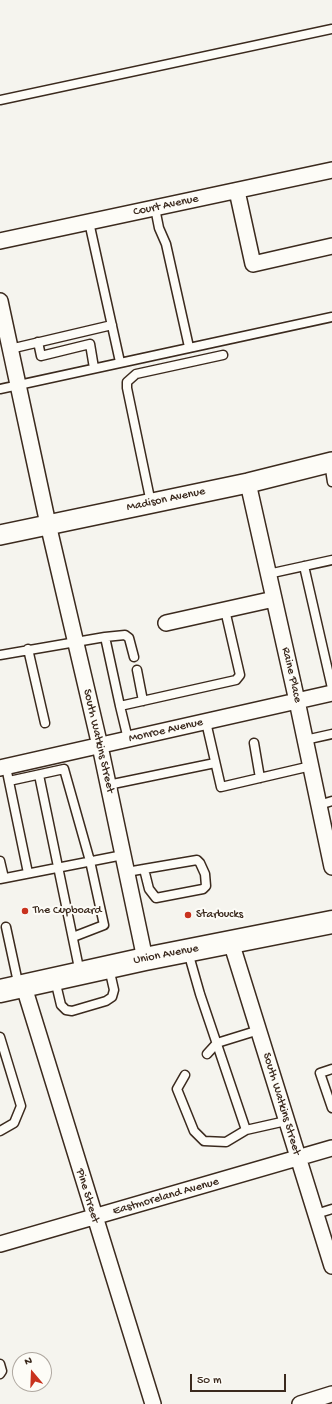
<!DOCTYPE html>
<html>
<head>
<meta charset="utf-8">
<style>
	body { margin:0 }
	#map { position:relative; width:332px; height:1404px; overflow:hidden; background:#f5f4ee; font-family:"Gochi Hand",sans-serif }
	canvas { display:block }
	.north { position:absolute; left:12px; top:1352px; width:40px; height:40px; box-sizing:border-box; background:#fdfcf7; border:1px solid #afa8a0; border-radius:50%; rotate:341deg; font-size:11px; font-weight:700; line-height:16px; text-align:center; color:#3b2a1e }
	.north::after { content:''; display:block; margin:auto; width:14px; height:18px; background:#c8321e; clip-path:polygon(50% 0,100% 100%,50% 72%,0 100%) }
	.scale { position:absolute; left:190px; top:1374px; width:96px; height:18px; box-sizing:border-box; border:2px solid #3b2a1e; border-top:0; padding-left:5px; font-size:12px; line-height:14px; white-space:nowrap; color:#3b2a1e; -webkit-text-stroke:3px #fdfcf7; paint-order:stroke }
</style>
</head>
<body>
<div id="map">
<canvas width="332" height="1404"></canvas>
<div class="north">N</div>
<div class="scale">50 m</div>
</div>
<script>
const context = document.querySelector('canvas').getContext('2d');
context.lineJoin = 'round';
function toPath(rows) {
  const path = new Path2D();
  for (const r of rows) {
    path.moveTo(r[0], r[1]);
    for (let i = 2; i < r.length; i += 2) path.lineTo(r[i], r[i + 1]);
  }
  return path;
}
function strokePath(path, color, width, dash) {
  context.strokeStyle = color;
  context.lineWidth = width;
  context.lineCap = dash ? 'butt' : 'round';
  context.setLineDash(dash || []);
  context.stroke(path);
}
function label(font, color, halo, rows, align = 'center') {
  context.font = font + ' "Gochi Hand",sans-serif';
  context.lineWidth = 4;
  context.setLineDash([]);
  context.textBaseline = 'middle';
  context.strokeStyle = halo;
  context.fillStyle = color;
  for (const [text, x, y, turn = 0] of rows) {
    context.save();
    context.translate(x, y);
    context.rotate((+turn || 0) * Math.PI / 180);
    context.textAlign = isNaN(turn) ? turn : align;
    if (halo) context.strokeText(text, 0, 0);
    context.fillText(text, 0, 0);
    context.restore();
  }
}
const service = toPath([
	[0,100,332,29],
	[155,208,159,228,166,244,189,347],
	[89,222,120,362],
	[38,342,41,356,90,344,94,368],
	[10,349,112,325],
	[0,389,332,317],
	[329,463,332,482],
	[151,503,127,388,127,382,136,374,223,355],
	[304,566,332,688],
	[268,574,332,560],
	[105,637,125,635,129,638,134,657],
	[28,649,45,723],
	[0,655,105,637,120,706],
	[137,670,143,701],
	[206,722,221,787,311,766],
	[128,739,120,706,236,680,240,675,225,610],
	[305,740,332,734],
	[254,743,260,778],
	[6,767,28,873],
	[39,775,80,973],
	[9,781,64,769,90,861,104,925,73,937],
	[108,785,215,763],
	[319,805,332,801],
	[0,861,4,878],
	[127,872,144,869,197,860,200,863,205,874,206,886,203,889,156,898,149,889,144,869],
	[0,879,123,855],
	[6,927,19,987],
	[188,952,200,994,246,1130,286,1121],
	[55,980,61,1005,66,1010,72,1011,106,1001,112,997,114,990,109,968],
	[0,1037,21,1106,14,1123,0,1131],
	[207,1054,217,1043,259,1030],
	[332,1069,320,1073,332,1108],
	[185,1075,177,1089,194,1131,204,1141,226,1142,246,1130],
	[316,1214,332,1209],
	[0,1364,2,1371,0,1374]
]);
const minor = toPath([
	[237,191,253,264,332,246],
	[0,241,332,170],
	[0,301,48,524,100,746,145,959],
	[248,483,297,701,332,867],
	[166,623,274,599],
	[0,768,332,693],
	[231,942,332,1266],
	[24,987,153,1404],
	[0,1244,332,1148],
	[300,1404,332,1394]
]);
const tertiary = toPath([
	[0,535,248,483,332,462]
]);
const primary = toPath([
	[0,991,145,959,332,922]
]);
const markers = [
	[25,911,4,"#c8321e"],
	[188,915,4,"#c8321e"]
];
const streetNames = [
	["Court Avenue",166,206,-12],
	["Madison Avenue",166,500,-12],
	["Raine Place",291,675,77],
	["Monroe Avenue",166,731,-13],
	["South Watkins Street",98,741,77],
	["Union Avenue",166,955,-11],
	["South Watkins Street",281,1104,73],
	["Pine Street",87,1196,73],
	["Eastmoreland Avenue",166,1197,-16]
];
const poiNames = [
	["The Cupboard",33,911],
	["Starbucks",196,915]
];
strokePath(service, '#3b2a1e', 11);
strokePath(minor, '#3b2a1e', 18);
strokePath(tertiary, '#3b2a1e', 22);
strokePath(primary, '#3b2a1e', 25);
strokePath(service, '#fdfcf7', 8);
strokePath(minor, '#fdfcf7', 15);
strokePath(tertiary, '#fdfcf7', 19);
strokePath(primary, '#fdfcf7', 22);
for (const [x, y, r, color] of markers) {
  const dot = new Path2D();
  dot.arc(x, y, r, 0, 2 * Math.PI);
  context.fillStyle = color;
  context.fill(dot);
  strokePath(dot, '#fdfcf7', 1.5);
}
label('12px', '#3b2a1e', '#fdfcf7', streetNames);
label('12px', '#3b2a1e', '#fdfcf7', poiNames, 'left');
</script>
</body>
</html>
